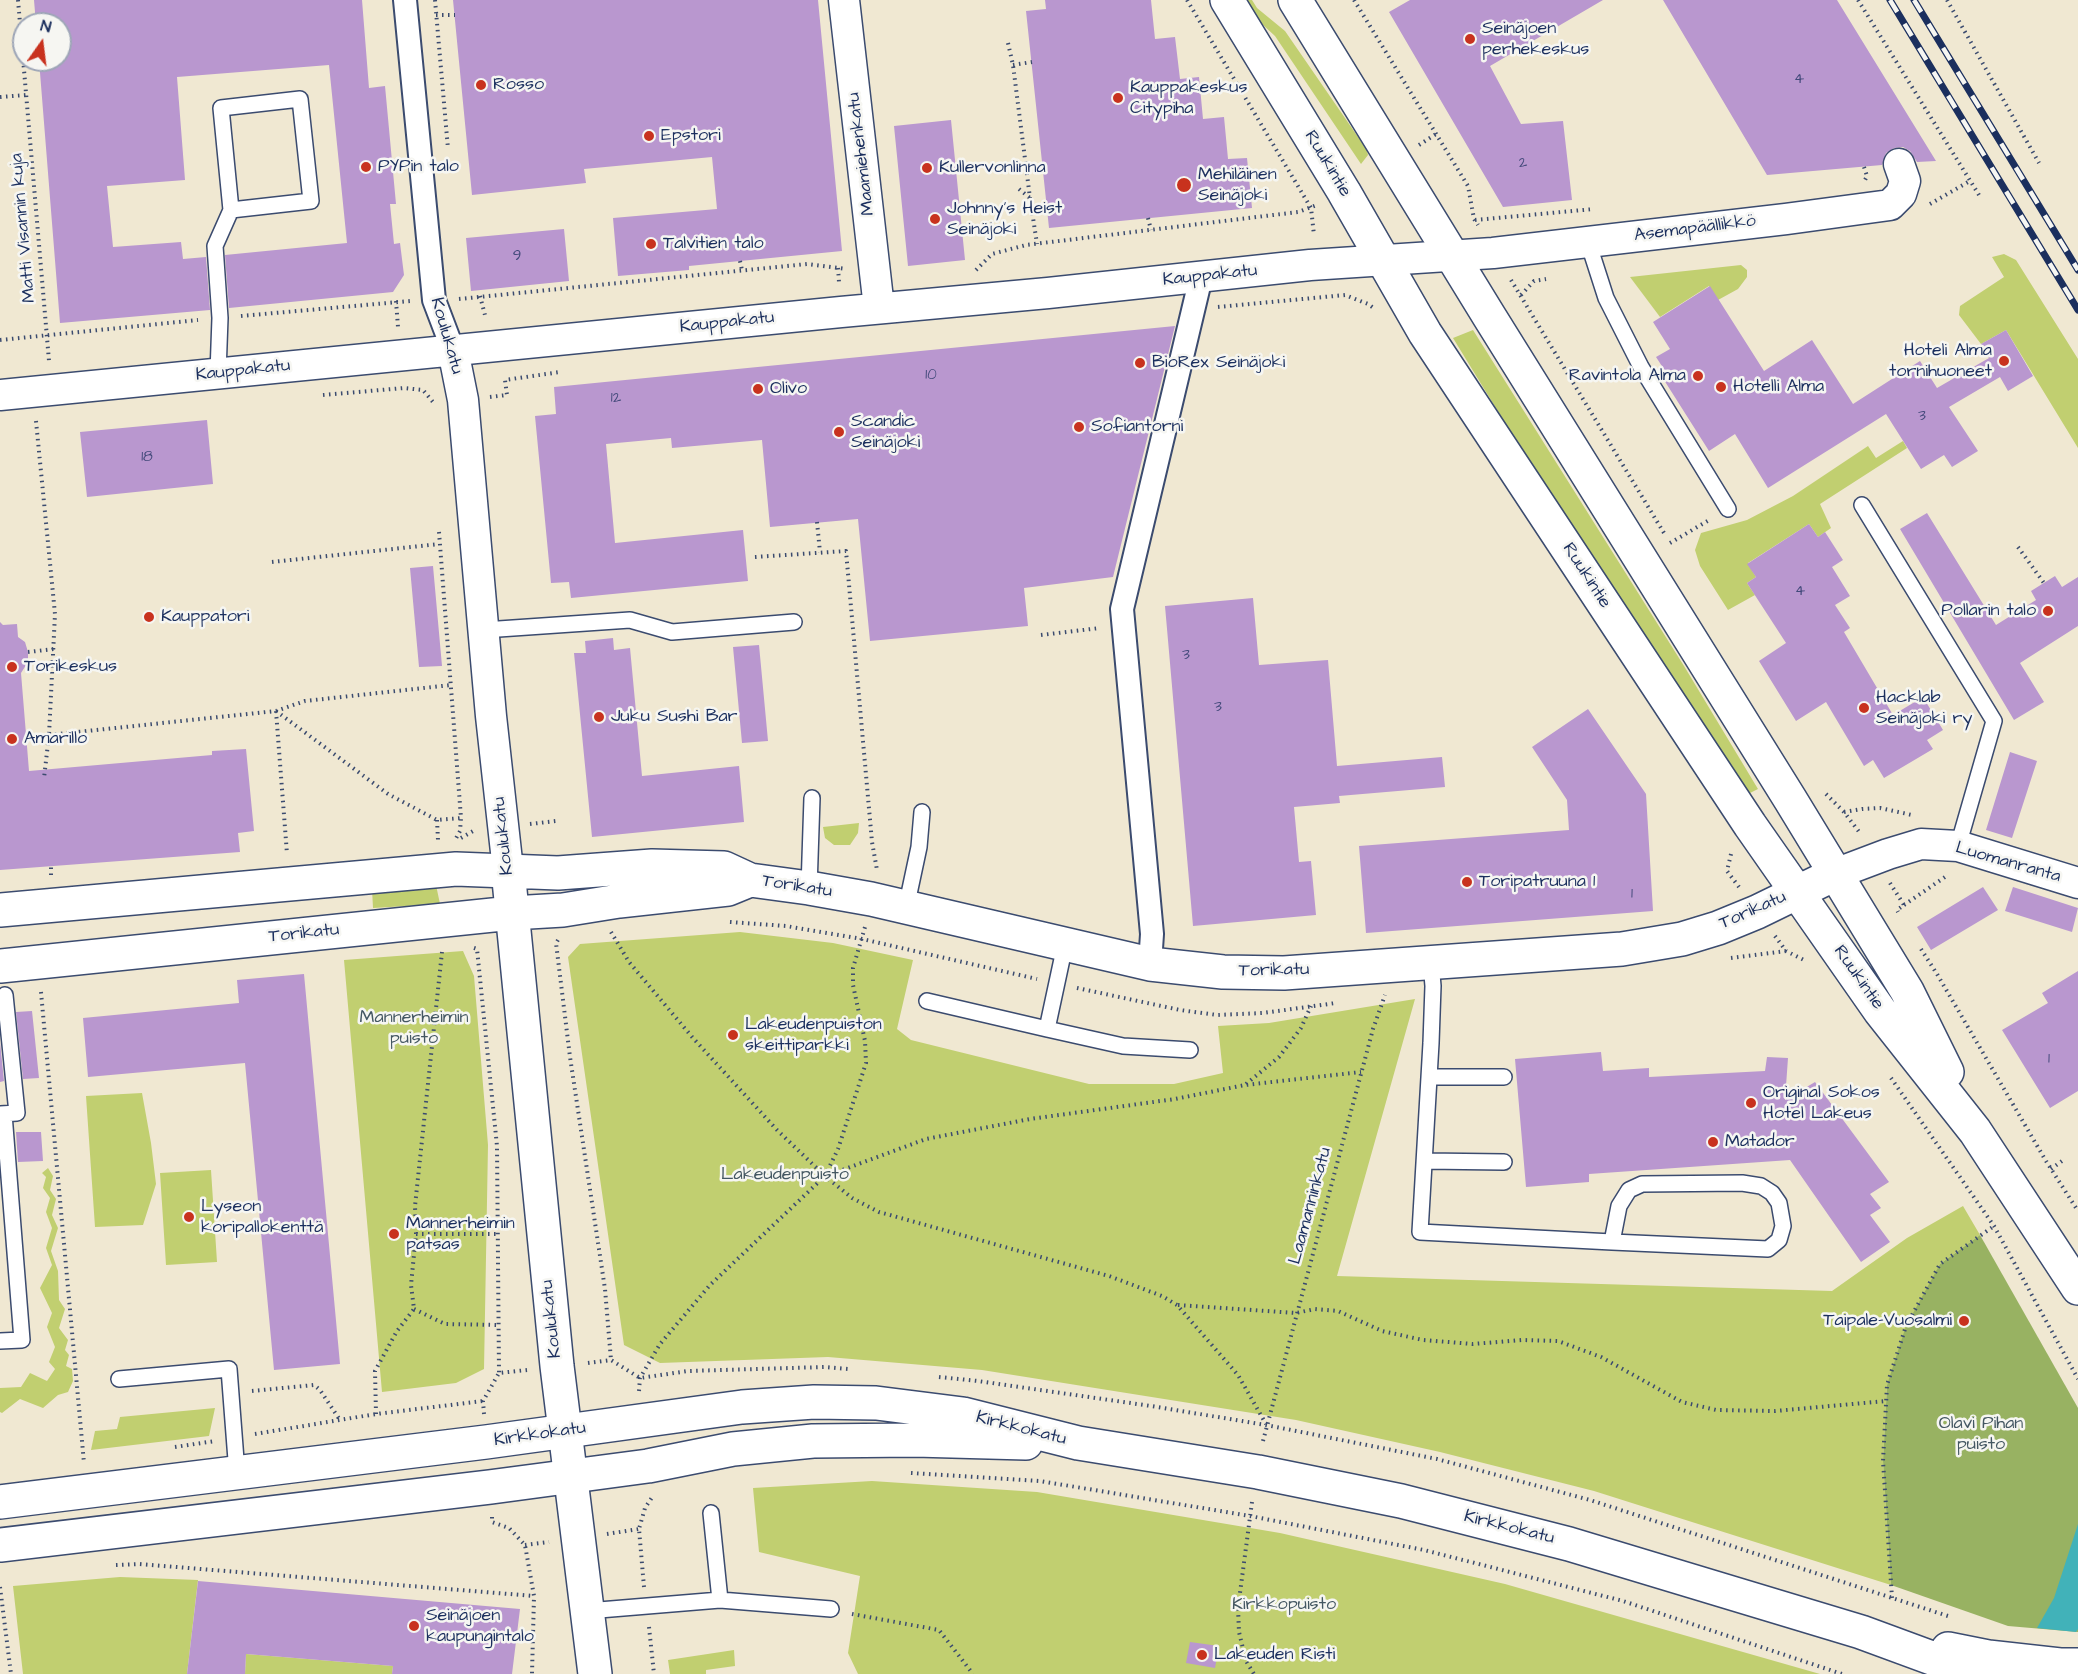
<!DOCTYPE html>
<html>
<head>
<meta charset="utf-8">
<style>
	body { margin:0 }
	#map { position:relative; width:2078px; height:1674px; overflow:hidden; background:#f0e8d2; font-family:"Architects Daughter",sans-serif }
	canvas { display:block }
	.north { position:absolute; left:12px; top:12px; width:60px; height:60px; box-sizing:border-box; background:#f6f6f2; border:2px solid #9ea6b7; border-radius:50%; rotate:14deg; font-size:16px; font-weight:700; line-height:24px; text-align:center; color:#1b2f5e }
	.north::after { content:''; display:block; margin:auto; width:21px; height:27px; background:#c8321e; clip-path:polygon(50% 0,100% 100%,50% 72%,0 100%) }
</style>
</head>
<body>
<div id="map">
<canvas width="2078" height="1674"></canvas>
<div class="north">N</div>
</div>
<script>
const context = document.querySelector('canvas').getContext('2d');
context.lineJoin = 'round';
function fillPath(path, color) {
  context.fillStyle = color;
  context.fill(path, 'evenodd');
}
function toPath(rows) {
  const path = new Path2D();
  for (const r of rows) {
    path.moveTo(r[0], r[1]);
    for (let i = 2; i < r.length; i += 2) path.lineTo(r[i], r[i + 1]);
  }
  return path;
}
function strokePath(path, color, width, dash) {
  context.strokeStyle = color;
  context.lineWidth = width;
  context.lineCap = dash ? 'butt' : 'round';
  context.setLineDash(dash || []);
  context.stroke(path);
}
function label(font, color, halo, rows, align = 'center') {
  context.font = font + ' "Architects Daughter",sans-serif';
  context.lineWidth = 5;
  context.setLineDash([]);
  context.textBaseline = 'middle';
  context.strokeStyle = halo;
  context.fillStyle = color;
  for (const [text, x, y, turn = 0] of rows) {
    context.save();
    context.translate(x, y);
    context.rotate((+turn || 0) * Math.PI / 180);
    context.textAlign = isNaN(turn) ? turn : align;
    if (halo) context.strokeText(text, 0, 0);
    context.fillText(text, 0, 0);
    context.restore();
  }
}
const green = toPath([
	[1236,0,1252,0,1257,8,1285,31,1367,150,1368,155,1361,164,1275,36],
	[2004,254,2016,260,2078,359,2078,448,2006,330,1981,344,1959,315,1960,306,2004,277,1992,257],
	[1741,265,1747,270,1747,277,1738,289,1718,300,1709,286,1660,317,1630,277],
	[1473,330,1684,666,1758,789,1748,794,1579,544,1453,338],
	[1903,441,1907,448,1820,504,1831,528,1818,537,1809,524,1748,563,1756,577,1747,583,1755,595,1728,610,1700,566,1695,550,1701,533,1747,520,1793,496,1868,446,1876,458],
	[859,823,858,833,850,845,834,845,825,838,823,827],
	[436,885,440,904,373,908,372,889],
	[740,932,833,943,913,960,897,1029,911,1040,1089,1084,1174,1084,1223,1073,1218,1026,1269,1023,1415,999,1337,1276,1832,1291,1907,1238,1963,1206,1980,1235,1940,1264,1887,1385,1883,1461,1891,1585,1594,1491,1440,1452,1296,1420,982,1370,828,1357,660,1363,624,1345,568,957,580,944],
	[463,951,474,976,488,1145,484,1369,456,1383,382,1392,344,960],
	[142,1093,151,1143,156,1184,143,1225,95,1227,86,1096],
	[48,1168,53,1176,50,1190,56,1199,52,1215,58,1228,51,1251,58,1271,59,1300,65,1309,59,1328,68,1340,65,1350,69,1355,66,1366,72,1369,73,1381,68,1392,58,1395,43,1408,20,1399,2,1413,0,1412,0,1388,21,1387,30,1373,47,1381,55,1369,49,1362,55,1347,47,1327,52,1313,40,1288,52,1265,46,1248,52,1228,46,1212,50,1198,43,1188,46,1177,42,1173],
	[211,1170,217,1262,166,1265,160,1173],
	[215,1408,209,1436,91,1450,95,1431,117,1429,120,1417],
	[872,1481,1037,1492,1280,1533,1505,1584,1820,1674,858,1674,848,1653,860,1576,759,1552,753,1488],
	[120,1577,198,1580,187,1674,23,1674,13,1586],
	[734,1650,735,1666,706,1670,706,1674,670,1674,668,1660],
	[246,1654,393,1666,392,1674,245,1674]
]);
const forest = toPath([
	[1980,1235,2078,1408,2078,1632,2008,1626,1891,1585,1883,1461,1887,1385,1906,1326,1940,1264]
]);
const water = toPath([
	[2078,1524,2078,1629,2076,1632,2037,1628,2054,1598]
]);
const building = toPath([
	[34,0,362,0,369,88,385,86,396,204,390,204,394,244,400,243,404,275,393,292,229,308,225,255,347,243,329,65,177,77,185,180,107,186,113,247,181,242,183,259,206,257,210,310,60,323,39,60,60,60,60,24,36,24],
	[453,0,818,0,842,251,689,266,689,270,618,276,613,218,717,209,712,157,584,169,586,183,472,195],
	[1045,0,1151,0,1155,39,1175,37,1180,79,1199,77,1203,119,1224,117,1228,159,1247,158,1252,208,1049,228,1026,11,1046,9],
	[1410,0,1603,0,1490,66,1521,124,1563,121,1572,200,1503,207,1389,12],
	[1663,0,1837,0,1936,161,1917,162,1910,151,1903,147,1894,148,1886,153,1882,165,1767,175],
	[951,120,965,260,908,266,894,126],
	[564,229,569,281,471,291,466,238],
	[1710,286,1764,371,1812,340,1853,404,1920,361,1937,388,1989,358,1981,344,2006,330,2033,376,2008,391,2000,377,1949,407,1978,451,1952,467,1944,455,1921,469,1886,414,1768,488,1735,434,1709,451,1664,380,1669,377,1656,357,1670,349,1653,322],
	[1175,326,1113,577,1024,588,1028,626,870,641,858,519,770,527,762,440,672,448,671,438,606,444,615,543,743,530,748,581,571,598,569,582,551,583,535,416,556,414,554,387],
	[207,420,213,484,87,497,80,432],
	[1927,513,1996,625,2036,600,2031,591,2055,576,2062,587,2078,577,2078,626,2020,663,2044,702,2014,720,1900,529],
	[1809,524,1818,537,1825,532,1843,560,1832,567,1850,596,1835,605,1850,628,1844,632,1893,715,1923,697,1943,730,1927,740,1933,749,1884,778,1873,760,1864,766,1826,702,1796,721,1759,661,1786,643,1747,583,1756,577,1747,564],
	[433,566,442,666,419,667,410,568],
	[1253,598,1259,665,1328,660,1337,766,1442,757,1445,787,1339,796,1340,803,1294,807,1299,862,1311,861,1316,915,1193,926,1165,606],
	[0,622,3,625,17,624,18,637,25,642,28,652,28,662,21,673,29,771,212,755,212,751,246,749,254,831,238,833,240,852,0,870],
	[613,638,614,650,630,648,642,776,739,766,744,822,592,837,574,653,586,653,585,641],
	[759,645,768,741,742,743,733,647],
	[1588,709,1646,794,1653,911,1366,933,1359,846,1569,830,1567,800,1532,747],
	[2010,752,2037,761,2012,838,1986,830],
	[1983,887,1998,910,1931,950,1917,927],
	[2013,887,2078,908,2072,932,2005,911],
	[2078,971,2078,1091,2050,1108,2002,1030,2048,1003,2042,993],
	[304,974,340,1364,274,1370,245,1063,88,1077,83,1018,239,1003,237,980],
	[32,1011,39,1078,23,1079,16,1012],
	[0,1042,4,1081,0,1082],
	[1601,1052,1603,1071,1649,1068,1649,1077,1765,1071,1767,1057,1788,1058,1785,1100,1815,1082,1889,1182,1870,1194,1881,1208,1870,1215,1890,1242,1861,1262,1790,1160,1589,1174,1589,1182,1526,1187,1515,1059],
	[16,1132,41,1132,43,1161,18,1162],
	[198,1581,520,1609,512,1674,392,1674,393,1666,246,1654,245,1674,187,1674],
	[1190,1642,1219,1646,1215,1668,1186,1663]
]);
const path = toPath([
	[18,0,49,361],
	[435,0,448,149],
	[1187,0,1311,208,1314,235],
	[1354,0,1468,186,1474,219,1478,225],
	[1858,0,1979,195],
	[1947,0,2039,163],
	[436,15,455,15],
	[1008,43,1013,65,1030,198],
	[1013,65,1032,62],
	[0,97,26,95],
	[1419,145,1436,134],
	[1864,167,1867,176,1865,180],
	[1019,189,1030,198,1037,244],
	[1930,204,1970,181],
	[1148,218,1151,230],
	[1475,220,1594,209],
	[740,261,742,270],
	[838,268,839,282],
	[976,270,992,254,1026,245,1298,212,1317,205],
	[1511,280,1664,533],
	[1521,295,1534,281,1546,279],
	[480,296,486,319],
	[459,299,807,264,846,269],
	[396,301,398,327],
	[1218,307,1345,295,1368,304,1375,309],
	[241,316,410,301],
	[0,340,198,320],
	[323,395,404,388,423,390,433,402],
	[490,397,507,395,505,380,560,372],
	[36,421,55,614,49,735,44,778],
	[817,522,820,552],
	[439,532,461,818,460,831,455,840],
	[1670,543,1711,519],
	[2018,547,2044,583],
	[755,557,846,551,872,842,877,870],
	[272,562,439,544],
	[1041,635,1100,628],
	[28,652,54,649],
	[276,711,388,794,437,820,461,818],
	[276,711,287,854],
	[49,735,276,711,305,701,451,685],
	[1826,794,1844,812,1860,833],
	[1844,812,1862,809,1880,808,1912,815],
	[437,820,438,840],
	[530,824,556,821],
	[461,838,475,830],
	[1731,854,1727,871,1739,887],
	[51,875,51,865],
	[1890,883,1904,905,1897,910,1898,912],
	[1904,905,1948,875],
	[730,922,786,926,862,939,1037,979],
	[611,932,629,962,693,1038,777,1130,825,1176,852,1198,879,1212,1109,1276,1162,1296,1177,1305,1238,1375,1266,1424],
	[1775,936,1786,951,1806,961],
	[558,940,556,943,570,1057,605,1289,611,1360],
	[474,948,477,949,497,1146,499,1373],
	[1921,949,1937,974,2046,1161,2078,1211],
	[1731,958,1786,951],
	[1077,988,1180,1010,1217,1015,1263,1013,1336,1003],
	[41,992,84,1463],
	[1891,1078,1994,1226,2078,1379],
	[1246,1084,1279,1057,1301,1028,1311,1006],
	[2051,1169,2062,1161],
	[826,1176,926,1139,1030,1119,1175,1099,1245,1085,1361,1072],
	[416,1234,497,1234],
	[1178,1305,1296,1313,1315,1309,1338,1311,1382,1331,1423,1340,1473,1344,1522,1340,1558,1341,1601,1357,1682,1402,1716,1410,1775,1411,1886,1401],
	[414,1309,445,1324,498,1325],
	[588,1363,611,1360,640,1378,688,1371,825,1367,848,1369],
	[939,1377,978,1381,1151,1406,1266,1425,1437,1459,1590,1500,1951,1617],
	[252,1391,314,1385,320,1390,340,1420],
	[639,1391,640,1378,660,1344,710,1285,825,1176,838,1149,866,1063,865,1041,853,985,853,968,865,927],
	[376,1414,375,1371,397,1331,414,1309,411,1285,416,1234,415,1206,442,952],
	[484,1414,483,1401,499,1373,527,1370],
	[255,1434,376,1414,483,1401],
	[1263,1441,1373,1029,1385,995],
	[175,1447,215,1441],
	[911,1473,1040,1481,1250,1516,1424,1550,1623,1601,1842,1674],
	[1252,1502,1238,1608,1239,1632,1246,1661,1254,1674],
	[492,1517,492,1522,509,1528,525,1545,534,1596,532,1674],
	[607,1534,639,1529],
	[525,1545,549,1542],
	[116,1565,139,1564,534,1596],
	[0,1587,11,1674],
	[644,1587,639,1529,645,1508,653,1496],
	[1892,1598,1883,1461,1887,1385,1906,1326,1940,1264,1994,1226],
	[852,1614,939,1630,973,1674],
	[649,1627,654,1674]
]);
const service = toPath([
	[1588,242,1606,298,1641,367,1728,509],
	[218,373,220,318,215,246,231,210,311,201,300,99,221,108,231,210],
	[1862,505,1994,721,1958,846],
	[484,630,630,620,672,632,794,622],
	[809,888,812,798],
	[906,908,919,847,922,812],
	[1065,945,1047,1029,1123,1046,1190,1050],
	[1431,963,1433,986,1431,1043,1420,1232,1612,1242,1768,1249,1779,1240,1783,1226,1779,1203,1772,1193,1761,1186,1742,1183,1642,1184,1629,1190,1619,1206,1612,1242],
	[927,1001,1047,1029],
	[1429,1077,1504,1077],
	[0,1114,17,1113,5,995],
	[1425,1161,1504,1162],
	[0,1341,22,1340,4,1114],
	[119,1379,229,1369,237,1473],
	[711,1513,720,1600],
	[587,1611,720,1600,831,1609]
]);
const pedestrian = toPath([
	[405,0,434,300,453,350],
	[1150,964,1152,934,1122,609,1201,277]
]);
const minor = toPath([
	[844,0,879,308],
	[453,350,463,400,491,716,508,870],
	[0,395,841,312,1048,293,1310,265,1493,253,1786,219,1890,205,1901,194,1905,181,1899,164],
	[1835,874,1888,854,1921,844,1958,846,2078,883]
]);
const tertiary = toPath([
	[508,870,557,1366,595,1674],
	[0,910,456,869,558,873,652,866,724,868,750,880,809,888,871,899,1150,964,1223,972,1284,973,1622,949,1682,939,1718,928,1757,912,1835,874],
	[0,966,512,913,563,910,619,901,728,889,750,880]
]);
const secondary = toPath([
	[1227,0,1344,192,1425,333,1750,825,1880,1011,1975,1131,2078,1288],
	[1295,0,1489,316,1790,799,1907,991,1947,1072],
	[0,1502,486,1442,742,1407,814,1402,876,1403,963,1414,1078,1443,1258,1472,1401,1501,1569,1544,1861,1632,1975,1674],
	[0,1545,490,1487,648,1466,733,1449,813,1441,915,1440,1026,1443],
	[1948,1649,1988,1657,2060,1665,2078,1665]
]);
const rail = toPath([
	[1890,0,2078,310],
	[1914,0,2078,270]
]);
const markers = [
	[1470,39,6,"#c8321e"],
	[481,85,6,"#c8321e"],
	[1118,98,6,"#c8321e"],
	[649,136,6,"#c8321e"],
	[366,167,6,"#c8321e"],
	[927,168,6,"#c8321e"],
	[1184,185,8,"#c8321e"],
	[935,219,6,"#c8321e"],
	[651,244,6,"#c8321e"],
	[2004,361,6,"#c8321e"],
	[1140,363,6,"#c8321e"],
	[1698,376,6,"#c8321e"],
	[1721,387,6,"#c8321e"],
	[758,389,6,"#c8321e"],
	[1079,427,6,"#c8321e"],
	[839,432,6,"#c8321e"],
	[2048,611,6,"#c8321e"],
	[149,617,6,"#c8321e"],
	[12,667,6,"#c8321e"],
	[1864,708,6,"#c8321e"],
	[599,717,6,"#c8321e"],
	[12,739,6,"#c8321e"],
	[1467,882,6,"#c8321e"],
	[733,1035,6,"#c8321e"],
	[1751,1103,6,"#c8321e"],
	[1713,1142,6,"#c8321e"],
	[189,1217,6,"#c8321e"],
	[394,1234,6,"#c8321e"],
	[1964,1321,6,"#c8321e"],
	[414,1626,6,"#c8321e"],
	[1202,1655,6,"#c8321e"]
];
const numberNames = [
	["4",1799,80],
	["2",1523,164],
	["9",517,257],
	["10",931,376],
	["12",616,399],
	["3",1922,417],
	["18",147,458],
	["4",1800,592],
	["3",1186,656],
	["3",1218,708],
	["1",1632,895],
	["1",2049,1060]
];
const poiNames = [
	["Seinäjoen",1482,29],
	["perhekeskus",1482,50],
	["Rosso",493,85],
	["Kauppakeskus",1130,88],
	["Citypiha",1130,109],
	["Epstori",661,136],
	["PYPin talo",378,167],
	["Kullervonlinna",939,168],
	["Mehiläinen",1198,175],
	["Seinäjoki",1198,196],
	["Johnny's Heist",947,209],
	["Seinäjoki",947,230],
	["Talvitien talo",663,244],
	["Hoteli Alma",1992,351,"right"],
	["tornihuoneet",1992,372,"right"],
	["BioRex Seinäjoki",1152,363],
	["Ravintola Alma",1686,376,"right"],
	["Hotelli Alma",1733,387],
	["Olivo",770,389],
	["Scandic",851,422],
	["Seinäjoki",851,443],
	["Sofiantorni",1091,427],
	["Pollarin talo",2036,611,"right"],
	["Kauppatori",161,617],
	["Torikeskus",24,667],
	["Hacklab",1876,698],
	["Seinäjoki ry",1876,719],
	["Juku Sushi Bar",611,717],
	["Amarillo",24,739],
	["Toripatruuna 1",1479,882],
	["Lakeudenpuiston",745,1025],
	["skeittiparkki",745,1046],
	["Original Sokos",1763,1093],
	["Hotel Lakeus",1763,1114],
	["Matador",1725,1142],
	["Lyseon",201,1207],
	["koripallokenttä",201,1228],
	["Mannerheimin",406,1224],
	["patsas",406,1245],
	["Taipale-Vuosalmi",1952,1321,"right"],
	["Seinäjoen",426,1616],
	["kaupungintalo",426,1637],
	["Lakeuden Risti",1214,1655]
];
const streetNames = [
	["Maamiehenkatu",862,154,-97],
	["Ruukintie",1327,164,59],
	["Matti Visannin kuja",24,228,-95],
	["Asemapäällikkö",1695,229,-7],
	["Kauppakatu",1210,276,-6],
	["Kauppakatu",727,323,-6],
	["Koulukatu",446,336,74],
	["Kauppakatu",243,371,-6],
	["Ruukintie",1586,576,57],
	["Koulukatu",504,836,-96],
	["Luomanranta",2008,863,16],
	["Torikatu",797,887,9],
	["Torikatu",1753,911,-24],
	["Torikatu",304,934,-6],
	["Torikatu",1274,971,-1],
	["Ruukintie",1858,978,55],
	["Laamanninkatu",1311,1206,-75],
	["Koulukatu",552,1319,-96],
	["Kirkkokatu",1021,1429,14],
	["Kirkkokatu",540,1435,-8],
	["Kirkkokatu",1509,1528,14]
];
const parkNames = [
	["Mannerheimin",414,1018],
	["puisto",414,1039],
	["Lakeudenpuisto",785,1175],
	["Olavi Pihan",1981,1424],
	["puisto",1981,1445],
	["Kirkkopuisto",1284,1605]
];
fillPath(green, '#c1cf70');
fillPath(forest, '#98b262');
fillPath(water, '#41b2b9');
fillPath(building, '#b997cf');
strokePath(service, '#3b4b6f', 18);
strokePath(pedestrian, '#3b4b6f', 26);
strokePath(minor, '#3b4b6f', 33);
strokePath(tertiary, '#3b4b6f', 36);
strokePath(secondary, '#3b4b6f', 36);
strokePath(path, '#3b4b6f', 4, [1.5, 4.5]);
strokePath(service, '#fff', 15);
strokePath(pedestrian, '#fff', 22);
strokePath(minor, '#fff', 30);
strokePath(tertiary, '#fff', 33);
strokePath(secondary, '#fff', 33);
strokePath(rail, '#1b2f5e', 7);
strokePath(rail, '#f6f6f2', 4.5, [14]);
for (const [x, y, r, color] of markers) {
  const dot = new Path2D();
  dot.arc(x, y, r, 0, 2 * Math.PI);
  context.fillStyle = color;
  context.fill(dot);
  strokePath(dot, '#f6f6f2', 2);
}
label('15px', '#42497a', null, numberNames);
label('18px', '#1b2f5e', '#f6f6f2', poiNames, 'left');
label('18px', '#1b2f5e', '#f6f6f2', streetNames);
label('18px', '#445762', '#f6f6f2', parkNames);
</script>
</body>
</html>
